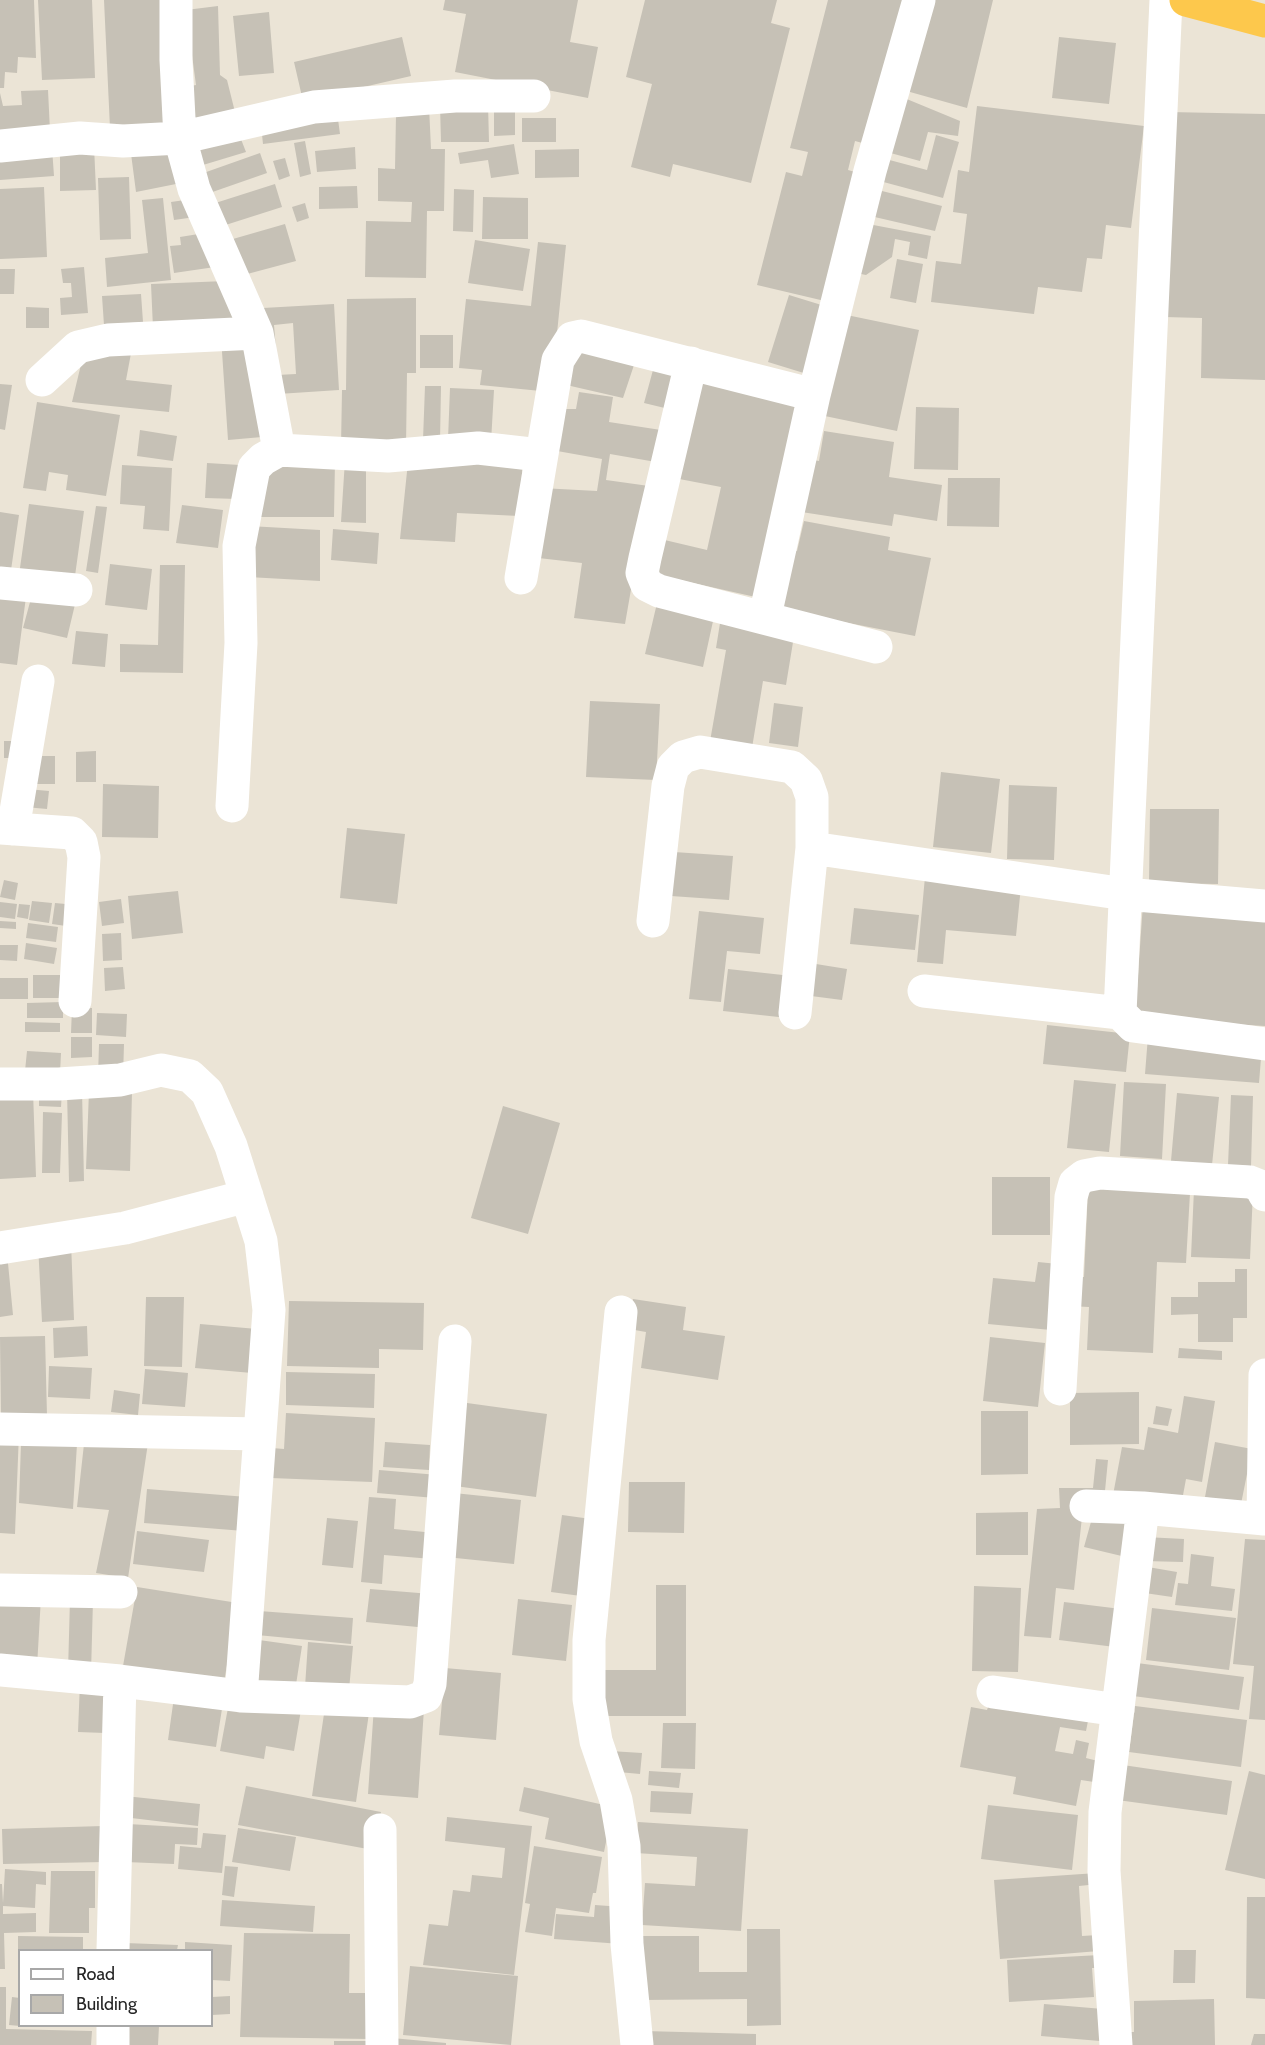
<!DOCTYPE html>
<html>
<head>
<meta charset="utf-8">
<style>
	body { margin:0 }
	#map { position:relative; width:1265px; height:2045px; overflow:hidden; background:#ebe4d6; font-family:Cabin,sans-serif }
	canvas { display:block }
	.legend { position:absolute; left:18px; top:1949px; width:195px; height:78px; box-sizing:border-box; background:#fff; border:2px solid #a8a8a8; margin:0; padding:8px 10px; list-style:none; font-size:18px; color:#262626 }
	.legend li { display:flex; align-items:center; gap:12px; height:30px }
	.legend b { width:30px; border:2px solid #a8a8a8 }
</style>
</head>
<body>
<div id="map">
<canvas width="1265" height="2045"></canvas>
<ul class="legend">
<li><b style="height:8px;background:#fff"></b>Road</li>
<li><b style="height:16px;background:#c6c1b6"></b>Building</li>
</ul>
</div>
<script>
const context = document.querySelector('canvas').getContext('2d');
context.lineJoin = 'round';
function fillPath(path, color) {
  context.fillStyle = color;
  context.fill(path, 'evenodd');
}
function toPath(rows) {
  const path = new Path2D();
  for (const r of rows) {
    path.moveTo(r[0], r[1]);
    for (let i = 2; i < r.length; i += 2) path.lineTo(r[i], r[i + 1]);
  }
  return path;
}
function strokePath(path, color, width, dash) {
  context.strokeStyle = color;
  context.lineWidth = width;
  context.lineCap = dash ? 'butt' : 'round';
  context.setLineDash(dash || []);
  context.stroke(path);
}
const building = toPath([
	[0,0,34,0,36,58,18,57,17,73,5,72,4,88,0,88],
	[38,0,92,0,95,78,42,80],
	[104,0,163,0,170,125,110,128],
	[445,0,578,0,570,42,598,47,588,98,455,72,466,14,443,10],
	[645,0,777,0,771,23,790,28,751,183,673,164,670,177,631,167,652,84,626,77],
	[828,0,908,0,870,145,855,141,848,170,862,174,829,302,757,285,786,172,802,176,808,152,790,148],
	[926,0,993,0,967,108,903,90],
	[218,6,220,75,227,80,237,120,187,132,181,88,196,85,186,10],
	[269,12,274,73,239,76,233,16],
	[402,37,411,76,303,101,294,62],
	[1059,37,1116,43,1109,104,1052,98],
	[48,90,50,131,0,134,0,93,3,106,22,105,21,91],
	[897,95,960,121,958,136,928,132,920,161,883,151],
	[494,102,515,102,515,135,494,136],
	[488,104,489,142,441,142,440,105],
	[429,106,431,149,445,149,444,211,427,211,426,278,365,277,366,221,411,222,412,202,378,201,378,168,395,169,396,115],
	[977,106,1144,126,1131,228,1106,225,1102,259,1087,258,1082,292,1038,287,1034,314,931,302,936,261,961,264,967,214,953,212,958,170,969,172],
	[337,112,340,134,263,144,261,125],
	[1169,112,1265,114,1265,380,1201,378,1202,318,1164,317],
	[522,118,556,118,556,142,522,142],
	[237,129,246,152,193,168,185,142],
	[936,135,959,142,943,198,876,180,882,158,927,170],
	[305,141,311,174,300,177,294,143],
	[514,144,519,174,491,178,488,160,460,164,458,153],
	[94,146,96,190,60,191,60,147],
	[130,146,173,147,181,183,136,192],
	[355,147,356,169,317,172,315,151],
	[52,148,54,176,0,180,0,151],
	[579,149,579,177,535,178,535,150],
	[260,153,267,173,201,196,195,176],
	[285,158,290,176,279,180,273,161],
	[129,177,131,239,100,240,98,178],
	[275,184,282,207,213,229,206,206],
	[357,186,358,208,319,209,319,187],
	[44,187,47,257,0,259,0,189],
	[454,189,474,190,473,232,453,231],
	[874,189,942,206,935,231,866,215],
	[483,197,528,198,528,239,482,239],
	[163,198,171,280,107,287,105,258,148,253,142,200],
	[192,199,195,217,174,220,171,202],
	[305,203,309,218,297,222,292,207],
	[285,224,296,261,236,277,226,241],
	[868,224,931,236,927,259,908,255,910,242,895,239,892,257,866,275,846,271],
	[211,232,215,267,174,273,170,246,181,245,180,237],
	[475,240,530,249,523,291,468,283],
	[538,242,566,245,551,392,480,385,482,370,459,368,466,299,531,306],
	[897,259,923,264,916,303,890,298],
	[84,267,88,313,61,315,60,298,72,297,71,283,63,283,61,269],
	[0,269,15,269,14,294,0,294],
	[226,281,238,325,153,328,151,284],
	[141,294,143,322,104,325,102,296],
	[789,295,828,307,807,374,768,362],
	[416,298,416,373,407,373,406,447,341,447,342,390,346,390,347,299],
	[334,304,339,390,278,394,277,375,296,374,293,323,274,325,276,349,263,308],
	[26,307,49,308,49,328,26,328],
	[837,313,919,330,897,431,820,415],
	[255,334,262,437,228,440,221,337],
	[420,335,453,335,453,368,420,368],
	[574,342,684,369,673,410,644,403,653,370,634,365,623,398,562,384],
	[132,348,126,380,172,385,169,412,72,402,84,352],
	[693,367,803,401,760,598,644,572,652,537,707,550,721,487,669,477],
	[0,384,12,385,5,430,0,429],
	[425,386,441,386,440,441,423,440],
	[450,388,494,390,491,442,448,440],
	[579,392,613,397,609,422,661,430,656,462,610,454,606,480,649,486,625,624,574,618,582,563,530,557,541,488,597,491,602,459,546,449,554,409,576,409],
	[37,402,120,415,106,496,66,490,68,475,49,472,46,491,23,488],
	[916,407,959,408,958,470,914,469],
	[140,430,177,436,173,461,137,456],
	[824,431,894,442,889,477,942,485,937,521,894,514,892,526,795,511,803,458,819,461],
	[523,459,519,516,457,513,455,542,400,539,408,462],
	[335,460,334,517,256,517,269,461],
	[345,460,366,461,366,523,341,522],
	[207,463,240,465,238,499,205,498],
	[122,465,172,468,169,531,143,529,145,506,120,504],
	[948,478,1000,478,999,527,947,526],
	[29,504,84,511,74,583,19,575],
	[182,505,223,510,218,548,176,543],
	[96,506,107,507,98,573,86,571],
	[0,512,19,515,11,570,0,568],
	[804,521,890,537,888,550,931,558,915,636,782,610,784,549,797,551],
	[249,526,320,530,320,581,248,577],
	[333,529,379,533,377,564,331,560],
	[110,564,152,569,147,610,105,605],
	[160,565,185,565,183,673,120,672,120,644,158,645],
	[33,591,77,596,67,638,23,628],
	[0,594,26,597,17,665,0,663],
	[658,599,715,612,703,667,645,654],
	[721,617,795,630,786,685,763,681,751,754,709,747,726,650,716,648],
	[76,631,108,634,105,667,72,664],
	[590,701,660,704,656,780,586,777],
	[774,703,803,707,798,747,769,743],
	[4,741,15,741,15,758,4,758],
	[96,751,96,782,76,782,76,752],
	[32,756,55,756,55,784,32,784],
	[941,772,1000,779,991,853,933,847],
	[103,784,159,786,158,838,102,837],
	[1009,785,1057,787,1054,860,1007,859],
	[27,789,49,791,47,809,25,807],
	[1150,809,1219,809,1218,884,1149,883],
	[347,828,405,834,397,904,340,898],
	[674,852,733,856,729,900,671,896],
	[925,877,1021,886,1016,936,946,930,943,964,917,962],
	[4,880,18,883,15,900,0,897],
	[178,891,183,933,132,939,128,896],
	[121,899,124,923,102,926,99,902],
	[32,901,52,903,49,923,29,920],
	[0,902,17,904,15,919,0,917],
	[55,903,76,905,73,927,52,924],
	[1143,903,1265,914,1265,1026,1135,1019],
	[19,904,30,905,28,919,17,917],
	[854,908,919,915,915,950,850,944],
	[699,911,764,918,760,954,727,951,721,1002,689,999],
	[0,921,16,922,16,929,0,928],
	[28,923,58,927,56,942,26,938],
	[121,933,122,960,103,961,102,934],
	[26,943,57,948,54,964,24,959],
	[0,945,18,945,17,961,0,960],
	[816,964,847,969,842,1000,811,996],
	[123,967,125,989,105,991,104,968],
	[728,969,792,976,788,1018,723,1011],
	[33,975,60,975,60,998,33,998],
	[0,978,28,978,28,999,0,999],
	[63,1002,63,1018,27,1018,27,1003],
	[72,1008,92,1008,92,1033,71,1033],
	[97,1013,127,1014,126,1037,96,1035],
	[25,1022,60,1023,60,1032,25,1032],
	[1047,1025,1130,1034,1126,1072,1043,1064],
	[1148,1036,1262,1046,1259,1083,1145,1074],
	[71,1037,92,1037,92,1057,71,1058],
	[99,1044,124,1044,123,1077,98,1077],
	[27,1051,61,1053,60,1073,25,1071],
	[1074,1080,1116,1084,1109,1152,1067,1148],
	[1124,1082,1166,1084,1162,1159,1120,1156],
	[39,1090,62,1091,61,1107,39,1106],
	[67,1090,82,1090,84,1181,69,1182],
	[33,1091,36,1177,0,1179,0,1092],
	[89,1091,132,1092,130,1171,86,1169],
	[1177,1093,1219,1097,1212,1165,1171,1161],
	[1231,1095,1253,1096,1251,1166,1228,1165],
	[503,1106,560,1123,528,1234,471,1218],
	[43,1112,62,1113,60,1173,42,1173],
	[992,1177,1050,1177,1050,1235,992,1235],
	[1088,1188,1190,1193,1186,1263,1157,1262,1153,1353,1087,1350,1089,1307,1069,1306,1071,1276,1084,1277],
	[1194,1189,1253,1191,1250,1259,1191,1257],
	[71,1242,74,1320,42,1322,38,1244],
	[7,1253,13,1315,0,1317,0,1254],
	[1038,1262,1058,1264,1051,1330,988,1324,993,1278,1035,1282],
	[1235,1269,1247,1269,1247,1318,1233,1318,1233,1342,1198,1342,1198,1314,1171,1315,1171,1297,1198,1297,1198,1282,1235,1282],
	[146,1297,184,1297,182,1367,144,1366],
	[633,1299,686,1307,683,1330,725,1336,718,1380,641,1368,646,1332,629,1329],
	[289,1301,424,1303,423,1350,379,1349,379,1368,287,1366],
	[200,1324,257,1329,252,1373,195,1368],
	[87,1326,88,1356,54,1358,53,1328],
	[45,1336,47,1416,1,1418,0,1337],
	[990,1337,1045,1343,1038,1407,983,1401],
	[1179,1348,1222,1351,1222,1360,1178,1358],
	[49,1366,92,1368,90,1399,48,1397],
	[145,1369,188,1373,185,1407,142,1404],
	[286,1372,375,1374,374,1408,286,1405],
	[114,1390,140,1394,138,1415,111,1412],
	[1139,1392,1139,1444,1070,1445,1070,1393],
	[1184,1396,1215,1401,1202,1482,1186,1479,1181,1506,1113,1495,1122,1447,1144,1450,1148,1427,1178,1433],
	[467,1403,547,1414,536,1497,455,1486],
	[1156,1406,1172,1409,1168,1426,1153,1424],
	[981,1411,1028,1411,1028,1474,981,1475],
	[286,1413,375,1418,372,1482,271,1478,272,1448,284,1449],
	[0,1433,19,1433,15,1534,0,1533],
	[85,1435,148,1443,128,1578,96,1573,109,1510,77,1507],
	[385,1442,430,1445,429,1470,383,1467],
	[1215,1442,1252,1449,1241,1504,1205,1497],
	[21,1443,77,1444,73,1509,19,1503],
	[1096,1459,1108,1460,1104,1501,1084,1499,1074,1590,1056,1588,1051,1638,1024,1636,1037,1509,1060,1508,1059,1488,1093,1488],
	[379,1470,438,1475,435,1498,377,1493],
	[629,1482,685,1482,684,1533,628,1532],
	[147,1489,247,1497,244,1531,144,1523],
	[454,1493,521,1500,514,1564,446,1557],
	[369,1497,396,1499,394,1529,435,1533,432,1559,384,1555,382,1584,361,1582],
	[1094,1511,1139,1523,1130,1558,1084,1547],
	[1028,1512,1028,1555,976,1555,976,1513],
	[562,1515,591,1519,581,1596,551,1592],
	[327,1518,358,1521,353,1568,322,1565],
	[137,1531,209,1540,204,1572,133,1564],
	[1145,1537,1184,1539,1183,1562,1144,1561],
	[1245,1539,1265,1540,1265,1720,1249,1719,1254,1666,1233,1664],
	[1191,1554,1214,1557,1211,1586,1235,1589,1232,1611,1175,1605,1178,1583,1188,1584],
	[1142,1566,1177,1572,1172,1597,1138,1592],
	[656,1585,686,1585,686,1716,599,1716,599,1670,656,1670],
	[974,1586,1021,1588,1018,1672,972,1671],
	[137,1587,238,1603,224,1682,123,1666],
	[370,1589,431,1594,428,1628,366,1622],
	[41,1597,37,1667,0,1663,0,1598],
	[70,1599,93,1600,91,1673,68,1672],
	[518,1599,572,1605,566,1661,512,1655],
	[1064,1602,1121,1609,1115,1647,1059,1640],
	[1152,1608,1236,1618,1229,1670,1146,1660],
	[259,1611,353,1618,351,1644,257,1635],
	[259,1640,302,1646,295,1691,253,1686],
	[308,1642,353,1646,349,1690,305,1687],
	[1137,1663,1244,1677,1239,1710,1133,1696],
	[445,1668,501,1673,496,1740,439,1735],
	[80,1682,107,1682,105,1733,78,1732],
	[175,1690,224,1696,216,1747,168,1740],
	[230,1697,301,1710,294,1751,266,1746,264,1759,220,1751],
	[991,1698,1090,1711,1086,1731,1060,1727,1055,1751,1073,1754,1076,1740,1089,1743,1086,1758,1098,1761,1094,1782,1081,1780,1076,1806,1013,1794,1016,1777,960,1767,971,1707,987,1710],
	[374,1706,424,1709,418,1798,368,1794],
	[1135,1706,1247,1720,1241,1767,1129,1752],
	[325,1707,369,1713,356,1802,312,1796],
	[663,1723,696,1723,695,1769,661,1768],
	[610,1751,642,1753,640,1774,608,1771],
	[1116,1764,1232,1781,1227,1815,1110,1799],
	[649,1771,681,1773,679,1788,648,1785],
	[1249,1771,1265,1775,1265,1879,1225,1870],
	[246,1786,381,1812,373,1850,238,1825],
	[524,1787,613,1807,604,1852,545,1839,549,1818,519,1811],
	[651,1791,693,1793,691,1814,650,1812],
	[125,1796,200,1804,198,1826,123,1817],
	[988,1805,1078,1815,1072,1870,981,1859],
	[447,1817,532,1826,514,1975,423,1965,429,1924,448,1926,453,1890,470,1892,472,1875,502,1878,505,1848,445,1841],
	[638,1822,748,1829,741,1931,642,1925,645,1883,695,1886,697,1857,636,1853],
	[128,1824,198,1828,197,1845,175,1844,174,1864,126,1862],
	[103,1826,104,1862,3,1864,2,1829],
	[238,1828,296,1837,290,1871,232,1862],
	[203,1833,226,1835,222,1873,178,1869,180,1846,201,1848],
	[534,1846,602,1857,596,1893,593,1893,589,1913,556,1908,552,1936,525,1932,530,1904,525,1903],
	[225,1866,238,1867,234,1897,222,1895],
	[5,1869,46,1872,46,1885,36,1884,35,1908,3,1906,3,1914,36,1913,36,1932,4,1933,5,1969,0,1969,0,1884,2,1884,3,1903],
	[51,1871,95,1871,95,1908,89,1908,89,1933,49,1933],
	[1097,1873,1098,1884,1079,1886,1082,1936,1098,1935,1099,1951,1000,1959,994,1880],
	[1247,1897,1265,1897,1265,1999,1246,1998],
	[222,1900,315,1906,313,1932,220,1926],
	[595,1905,623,1907,621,1944,554,1939,556,1914,594,1917],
	[747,1929,780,1929,781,2025,747,2026,747,1999,642,2000,641,1936,699,1936,699,1972,747,1972],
	[244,1933,350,1934,349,1993,370,1993,369,2039,240,2037],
	[18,1936,83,1937,83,1950,18,1950],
	[185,1942,232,1945,230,1981,212,1980,212,1950,185,1950],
	[125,1943,178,1945,177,1950,125,1950],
	[1174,1950,1196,1950,1195,1983,1173,1983],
	[1100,1955,1100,1968,1092,1968,1094,1997,1009,2002,1007,1960],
	[410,1966,518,1976,511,2045,403,2035],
	[0,1987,6,1987,6,2029,92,2031,91,2045,0,2045],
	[230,1996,230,2014,212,2015,212,1997],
	[12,1997,20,1998,20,2026,9,2025],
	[1214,1999,1215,2045,1124,2045,1124,2032,1134,2032,1134,2001],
	[1044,2004,1103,2009,1100,2041,1041,2036],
	[115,2026,159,2026,158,2045,114,2045],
	[644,2031,756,2034,756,2045,645,2045],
	[1254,2034,1265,2034,1265,2045,1251,2045],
	[392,2038,446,2043,446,2045,391,2045],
	[334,2041,371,2041,371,2045,334,2045]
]);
const minor = toPath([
	[176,0,176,60,180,138,194,189,257,333,279,450],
	[1166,0,1120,1013,1133,1026,1265,1044],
	[0,146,80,138,123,141,180,138,314,107,455,96,534,96],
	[691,363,645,558,642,573,647,585,659,591,876,647],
	[42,380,78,347,108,340,257,333],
	[521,578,558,360,572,338,581,336,814,395],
	[0,583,76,590],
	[765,616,814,395,870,171,919,0],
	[232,806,241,643,239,546,254,468,263,459,279,450,388,456,478,448,540,455],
	[0,828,72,833,81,842,84,857,75,1001],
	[13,829,38,681],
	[812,848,1125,894,1265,906],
	[653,921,668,786,673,767,683,757,700,752,792,767,806,780,812,797,812,848,795,1013],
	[924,991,1120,1013],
	[0,1084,59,1084,120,1080,161,1070,190,1076,207,1092,231,1146,261,1241,269,1310,241,1696],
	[0,1248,125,1228,247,1196],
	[621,1312,589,1640,589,1699,596,1741,616,1800,624,1846,627,1944,637,2045],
	[1060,1389,1071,1197,1075,1183,1084,1176,1100,1173,1250,1182,1260,1186,1265,1195],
	[0,1429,260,1434],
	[1086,1506,1143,1508,1265,1519],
	[1263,1519,1265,1375],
	[0,1590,121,1592],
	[0,1670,120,1681,241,1696,410,1702,426,1696,430,1684,455,1341],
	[993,1692,1118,1710],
	[380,1830,382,2045],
	[113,1950,120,1681],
	[113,2026,113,2045],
	[1116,2045,1104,1871,1105,1812,1143,1508]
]);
const trunk = toPath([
	[1186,0,1265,21]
]);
fillPath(building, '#c6c1b6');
strokePath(minor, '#fff', 33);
strokePath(trunk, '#fdc84c', 33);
</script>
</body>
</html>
